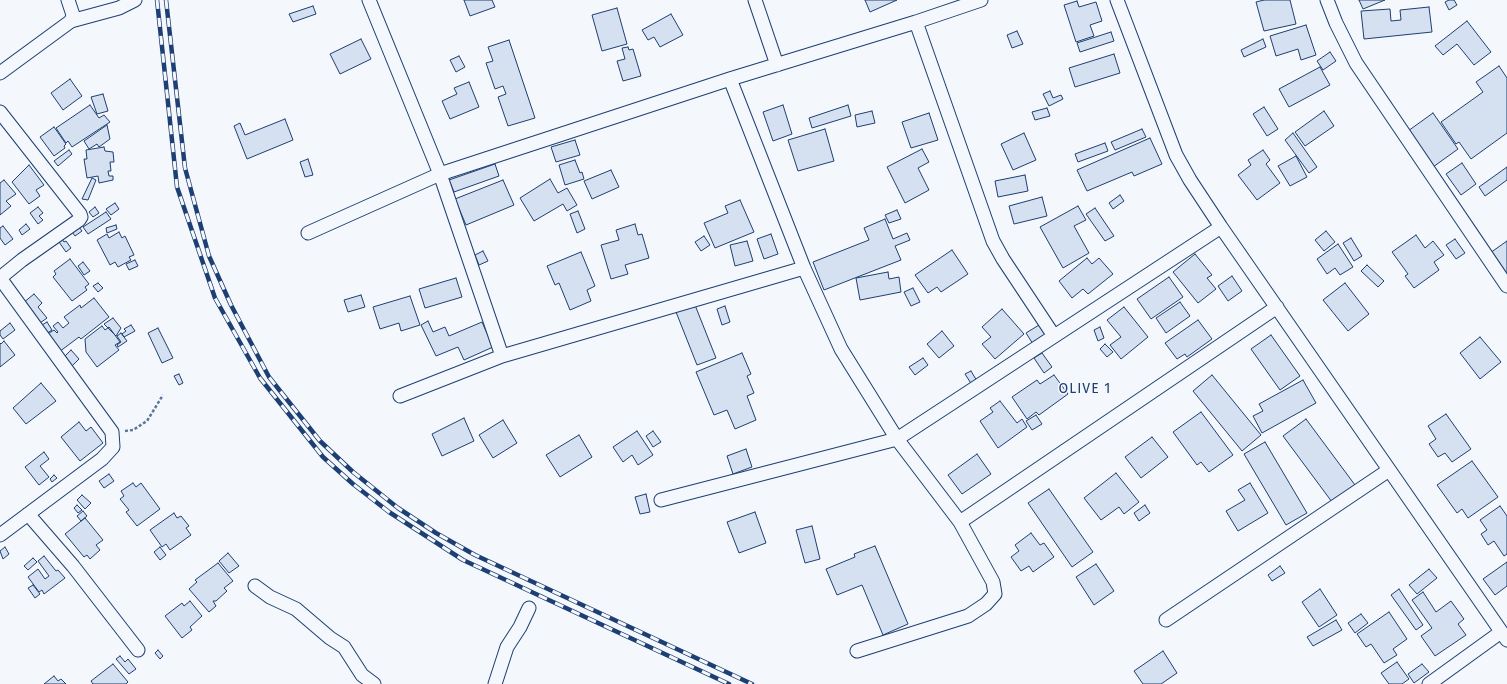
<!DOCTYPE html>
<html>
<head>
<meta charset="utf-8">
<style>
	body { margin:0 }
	canvas { display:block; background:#f4f7fb }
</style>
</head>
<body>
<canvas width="1507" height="684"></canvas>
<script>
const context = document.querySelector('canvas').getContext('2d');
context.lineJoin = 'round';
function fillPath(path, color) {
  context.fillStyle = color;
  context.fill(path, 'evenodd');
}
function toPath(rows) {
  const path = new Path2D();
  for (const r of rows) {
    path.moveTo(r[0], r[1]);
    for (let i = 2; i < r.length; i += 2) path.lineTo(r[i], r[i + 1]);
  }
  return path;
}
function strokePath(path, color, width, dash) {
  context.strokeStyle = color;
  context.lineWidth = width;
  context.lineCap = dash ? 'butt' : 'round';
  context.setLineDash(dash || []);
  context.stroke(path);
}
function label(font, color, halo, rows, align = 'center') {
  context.font = font + ' "Fira Sans",sans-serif';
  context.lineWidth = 3;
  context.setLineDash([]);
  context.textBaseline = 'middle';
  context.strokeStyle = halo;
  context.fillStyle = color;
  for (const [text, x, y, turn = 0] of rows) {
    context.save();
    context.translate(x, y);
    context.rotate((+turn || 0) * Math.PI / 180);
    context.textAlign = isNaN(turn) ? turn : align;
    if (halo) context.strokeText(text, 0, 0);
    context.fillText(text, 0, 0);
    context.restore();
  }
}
const building = toPath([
	[464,0,492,0,495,7,470,16,464,0],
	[865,0,897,0,870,12,865,0],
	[1264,0,1290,0,1296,24,1264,31,1256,2,1264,0],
	[1359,0,1385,0,1363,9,1359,0],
	[1449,0,1454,0,1457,5,1449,10,1445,2,1449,0],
	[1077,1,1079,7,1096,2,1102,21,1090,25,1094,36,1076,42,1064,5,1077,1],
	[313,6,316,14,293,22,289,14,313,6],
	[1429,7,1432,32,1364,39,1361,11,1390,9,1391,21,1401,20,1400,10,1429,7],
	[617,8,627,44,602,51,592,15,617,8],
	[671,14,683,35,660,47,654,37,648,40,642,30,671,14],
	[1467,21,1491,52,1474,65,1457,44,1443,55,1435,46,1467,21],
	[1306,25,1316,55,1301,60,1298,49,1276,56,1270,36,1306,25],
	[1017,31,1023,44,1012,48,1007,35,1017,31],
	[1111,32,1114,41,1080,52,1077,43,1111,32],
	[361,39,371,59,340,74,330,54,361,39],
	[1263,39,1266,47,1244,57,1241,50,1263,39],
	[509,40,535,118,508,126,498,97,506,94,503,86,495,89,486,63,493,61,488,47,509,40],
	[628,47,629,50,633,49,641,76,623,81,617,61,625,59,622,48,628,47],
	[1330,52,1336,61,1323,70,1317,61,1330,52],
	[1114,54,1120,73,1075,87,1069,68,1114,54],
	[459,56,465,67,456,72,450,60,459,56],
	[1499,66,1507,78,1507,133,1471,159,1459,142,1456,144,1441,122,1483,92,1476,82,1499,66],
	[1320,67,1330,85,1289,107,1279,89,1320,67],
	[70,79,82,96,63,110,51,93,70,79],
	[469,82,479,107,450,119,442,101,457,94,454,88,469,82],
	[1050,91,1053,98,1061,95,1063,99,1049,106,1043,94,1050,91],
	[103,94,108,111,97,114,91,97,103,94],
	[90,105,99,118,104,115,110,122,72,147,68,141,66,143,56,128,90,105],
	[783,105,792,134,773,141,763,112,783,105],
	[848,105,851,116,812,128,809,118,848,105],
	[1264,107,1278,129,1267,136,1253,114,1264,107],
	[1047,108,1050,116,1035,120,1032,112,1047,108],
	[872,111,875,123,857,127,855,115,872,111],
	[1324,111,1334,126,1305,146,1295,132,1324,111],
	[929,113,938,140,911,148,902,122,929,113],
	[1433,113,1458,149,1433,167,1408,131,1433,113],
	[285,119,293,140,247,159,234,126,240,123,245,135,285,119],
	[107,125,110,139,99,147,97,144,89,149,84,141,107,125],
	[54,127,66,144,64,146,65,148,54,156,40,137,54,127],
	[825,129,834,161,798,171,788,140,825,129],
	[1142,129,1146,137,1115,150,1111,142,1142,129],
	[1024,133,1036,160,1013,170,1001,144,1024,133],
	[1293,133,1317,167,1309,173,1285,140,1293,133],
	[1150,138,1162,164,1134,176,1132,172,1087,191,1077,170,1150,138],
	[575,140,580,155,556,162,551,147,575,140],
	[1105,143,1108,151,1078,162,1075,154,1105,143],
	[104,147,105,151,113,152,114,162,110,162,111,171,108,171,109,176,113,176,113,180,99,183,98,176,87,178,84,159,87,159,86,150,104,147],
	[922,149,929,162,918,168,929,190,905,203,887,167,922,149],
	[69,150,72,154,58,166,54,161,69,150],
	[1263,150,1270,160,1266,164,1280,183,1257,200,1238,175,1251,165,1248,160,1263,150],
	[1296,156,1307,177,1290,186,1278,166,1296,156],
	[308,159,313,175,305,177,300,162,308,159],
	[575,160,580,173,582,172,584,179,565,185,559,165,575,160],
	[1462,163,1476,184,1461,195,1446,174,1462,163],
	[495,164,499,176,454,192,449,180,495,164],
	[29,165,44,185,36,190,40,196,29,204,12,182,29,165],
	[1507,167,1507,180,1485,196,1479,187,1507,167],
	[611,170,619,187,592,199,584,181,611,170],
	[1025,175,1028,191,998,197,995,181,1025,175],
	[92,178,96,180,88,200,82,199,92,178],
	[550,179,558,193,567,188,577,205,567,211,563,204,534,221,520,198,550,179],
	[4,180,16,194,6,201,11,206,0,215,0,183,4,180],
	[503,180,514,205,466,225,455,199,503,180],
	[1120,195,1124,201,1113,209,1109,203,1120,195],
	[1042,197,1047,216,1014,224,1009,206,1042,197],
	[740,200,754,232,715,248,704,223,728,213,725,206,740,200],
	[115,203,119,209,111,215,106,209,115,203],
	[1078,206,1086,220,1074,226,1089,253,1063,268,1040,227,1078,206],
	[38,207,43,213,39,216,43,220,38,224,30,213,38,207],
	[95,207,99,213,93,217,89,212,95,207],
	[1095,208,1114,236,1105,241,1086,214,1095,208],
	[897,210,901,219,889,223,885,215,897,210],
	[578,211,585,229,577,233,570,214,578,211],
	[106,212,111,219,88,234,83,227,106,212],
	[885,219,893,239,907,233,910,240,895,246,901,260,824,290,813,262,869,240,864,228,885,219],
	[26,224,30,229,22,235,19,230,26,224],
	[635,224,638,235,642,234,649,258,625,265,628,274,611,279,601,245,619,240,616,230,635,224],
	[116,225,117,229,107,233,106,228,116,225],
	[3,226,13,239,5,245,0,238,0,228,3,226],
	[79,227,82,231,75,236,72,232,79,227],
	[1326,231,1335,242,1324,251,1315,240,1326,231],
	[119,232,122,238,125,236,134,255,129,257,131,260,118,267,115,262,110,265,97,240,107,234,109,238,119,232],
	[771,234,778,254,764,259,757,239,771,234],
	[1416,235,1425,248,1433,241,1444,255,1434,262,1439,270,1414,288,1405,276,1408,274,1392,252,1416,235],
	[704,236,710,245,701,251,695,242,704,236],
	[1351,238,1362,256,1354,261,1343,243,1351,238],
	[62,239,64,242,66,241,71,248,66,252,59,242,62,239],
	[1455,239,1465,253,1456,259,1446,245,1455,239],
	[747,241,753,261,735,266,730,245,747,241],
	[1507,241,1507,273,1505,275,1490,253,1507,241],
	[1338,244,1353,267,1340,275,1335,268,1327,274,1317,259,1338,244],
	[952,250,968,274,941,292,937,287,928,293,915,275,952,250],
	[483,251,488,261,479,265,475,255,483,251],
	[581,252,595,286,587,290,591,301,570,310,559,283,555,285,547,266,581,252],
	[1195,254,1212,275,1207,278,1216,289,1198,303,1173,272,1195,254],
	[1087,258,1092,264,1099,258,1113,274,1088,294,1083,289,1072,298,1059,281,1087,258],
	[70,259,89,284,85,287,87,290,72,301,53,277,56,274,54,271,70,259],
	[135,260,138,266,129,270,126,264,135,260],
	[83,262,90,271,84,275,78,266,83,262],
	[1367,265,1384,281,1378,287,1361,271,1367,265],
	[888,272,889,279,899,277,901,292,860,300,856,278,888,272],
	[1232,276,1242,291,1228,301,1218,286,1232,276],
	[1169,277,1183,297,1151,319,1137,299,1169,277],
	[456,278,462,297,425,308,419,289,456,278],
	[98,283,103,288,98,292,93,286,98,283],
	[1345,283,1369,314,1348,331,1323,300,1345,283],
	[913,288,920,302,911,306,904,292,913,288],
	[34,294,42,303,38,307,47,318,40,323,23,303,34,294],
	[361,295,365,307,348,312,344,300,361,295],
	[410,296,420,325,401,331,399,323,380,329,373,307,410,296],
	[94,298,109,317,81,339,79,337,59,352,46,335,54,330,57,333,58,332,53,326,58,322,63,328,69,323,64,317,80,305,81,308,94,298],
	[1180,302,1190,316,1166,333,1156,318,1180,302],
	[695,305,716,358,697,365,676,312,695,305],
	[725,306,730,322,722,325,717,309,725,306],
	[1124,307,1148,337,1121,359,1110,345,1121,337,1107,320,1124,307],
	[1002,309,1024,334,995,359,982,344,991,337,982,327,1002,309],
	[113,318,121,328,116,336,104,324,113,318],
	[1198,320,1212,339,1187,357,1185,354,1177,359,1165,343,1198,320],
	[428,321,433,332,445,327,449,336,482,322,493,347,464,360,458,347,436,356,421,325,428,321],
	[47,322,52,330,46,334,42,325,47,322],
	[10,323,15,330,3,339,0,335,0,331,10,323],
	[131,325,135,331,124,337,122,334,126,331,124,329,131,325],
	[1039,325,1046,335,1033,344,1026,333,1039,325],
	[102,326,105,330,109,327,120,342,115,345,119,350,97,367,86,352,85,339,102,326],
	[1100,327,1104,338,1098,341,1094,330,1100,327],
	[158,328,173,358,162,363,148,333,158,328],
	[942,331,954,346,939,358,927,344,942,331],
	[121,333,127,341,118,347,117,345,121,342,117,336,121,333],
	[1271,335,1300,376,1280,390,1251,349,1271,335],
	[1480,337,1501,362,1480,379,1460,353,1480,337],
	[4,341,15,355,0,367,0,343,1,344,4,341],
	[1105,344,1113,352,1107,357,1100,349,1105,344],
	[71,350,79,359,72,366,64,357,71,350],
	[742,353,751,374,747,376,754,393,747,396,756,420,735,429,727,410,714,415,696,372,742,353],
	[1042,353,1052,367,1044,373,1034,358,1042,353],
	[923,358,928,365,915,375,909,367,923,358],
	[971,371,977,381,972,385,965,374,971,371],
	[179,374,183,383,179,385,174,376,179,374],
	[1054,375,1068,394,1039,415,1036,412,1027,419,1012,397,1037,380,1040,384,1054,375],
	[1212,375,1261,435,1242,451,1193,391,1212,375],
	[1303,380,1316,403,1262,433,1253,416,1263,411,1259,404,1303,380],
	[41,383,56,401,26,424,13,408,41,383],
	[1000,401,1017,423,1022,419,1027,427,998,448,980,421,993,412,990,408,1000,401],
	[1201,412,1233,455,1209,472,1201,462,1197,465,1173,432,1201,412],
	[1446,414,1471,449,1452,462,1445,453,1438,457,1429,444,1436,439,1428,426,1446,414],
	[1036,415,1042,424,1032,430,1026,421,1036,415],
	[464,418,474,441,442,456,432,434,464,418],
	[1306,419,1355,485,1332,502,1283,436,1306,419],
	[503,420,517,443,493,458,479,435,503,420],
	[79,422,86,431,91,427,103,443,80,461,61,437,79,422],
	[637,431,653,455,638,465,632,455,623,462,613,447,637,431],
	[653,431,661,442,653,447,646,436,653,431],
	[579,435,592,457,560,477,546,455,579,435],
	[1152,437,1168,457,1141,478,1125,457,1152,437],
	[1265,442,1307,513,1286,525,1244,454,1265,442],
	[746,449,752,467,733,474,727,456,746,449],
	[44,452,49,459,40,466,49,477,39,485,25,467,44,452],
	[977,454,991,474,962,494,948,475,977,454],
	[1472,461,1498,497,1468,518,1462,509,1457,513,1437,485,1472,461],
	[1116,473,1139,502,1124,514,1119,507,1101,520,1084,498,1116,473],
	[109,474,114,481,104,488,99,481,109,474],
	[54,475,57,478,52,482,50,479,54,475],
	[133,483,136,487,141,483,160,509,137,526,126,512,129,510,120,499,124,496,121,491,133,483],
	[1250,483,1268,513,1238,531,1226,511,1245,500,1238,490,1250,483],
	[1049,489,1093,552,1072,567,1028,503,1049,489],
	[646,494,650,512,640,514,635,497,646,494],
	[82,495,91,503,85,509,77,500,82,495],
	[77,505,82,510,78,513,74,508,77,505],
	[1145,505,1150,513,1139,521,1134,513,1145,505],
	[1500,506,1507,516,1507,554,1504,556,1494,541,1488,545,1481,534,1487,530,1480,520,1500,506],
	[83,511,87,516,81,521,77,516,83,511],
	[755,512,766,543,739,553,727,522,755,512],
	[174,513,177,518,181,516,189,526,186,528,191,535,170,550,166,544,162,547,150,530,174,513],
	[85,518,103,540,96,545,100,550,90,559,87,555,84,557,65,534,85,518],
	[812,526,820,559,805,563,796,530,812,526],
	[1031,533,1040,545,1044,543,1054,557,1033,572,1029,566,1021,571,1011,557,1019,551,1015,545,1031,533],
	[875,546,908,624,883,635,862,585,837,595,826,569,855,557,854,554,875,546],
	[5,547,9,554,3,559,0,551,5,547],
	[160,547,166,555,160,560,154,552,160,547],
	[228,553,239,566,229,573,219,561,228,553],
	[44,556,56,571,58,570,65,578,44,594,42,590,39,592,28,577,38,569,45,579,49,576,38,561,44,556],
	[33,558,37,562,28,570,24,566,33,558],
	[1507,562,1507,586,1495,595,1483,579,1507,562],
	[218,563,233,581,224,588,227,591,216,601,213,601,216,606,209,612,189,589,197,582,195,580,218,563],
	[1096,564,1114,591,1094,605,1076,577,1096,564],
	[1280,566,1285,573,1272,581,1268,575,1280,566],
	[1429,569,1437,578,1417,594,1409,585,1429,569],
	[33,585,40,594,35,598,28,588,33,585],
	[1320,589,1337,615,1319,627,1302,602,1320,589],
	[1399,589,1423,625,1416,630,1391,595,1399,589],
	[1423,592,1436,612,1451,601,1464,619,1458,624,1466,635,1435,656,1421,636,1432,628,1412,600,1423,592],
	[190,601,202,616,190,627,192,630,182,638,165,616,182,603,184,606,190,601],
	[1389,612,1407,639,1393,649,1397,655,1384,663,1371,644,1366,647,1357,634,1389,612],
	[1361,614,1368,623,1355,633,1348,623,1361,614],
	[1336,620,1342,630,1313,646,1307,637,1336,620],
	[158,650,163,656,160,659,155,653,158,650],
	[1163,651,1177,673,1161,684,1143,684,1134,671,1163,651],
	[120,656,125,662,128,659,136,669,129,674,116,659,120,656],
	[1397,662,1409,679,1402,684,1389,684,1381,673,1397,662],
	[113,664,128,682,126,684,93,684,91,681,113,664],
	[1422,664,1429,672,1414,683,1408,674,1422,664],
	[54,676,58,681,61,679,66,684,44,684,54,676]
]);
const path = toPath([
	[125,431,133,430,147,421,163,395]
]);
const street = toPath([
	[68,0,73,15,71,21],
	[369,0,440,174,502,356],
	[755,0,777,65],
	[1117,0,1176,155,1190,180,1221,227,1507,640],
	[1327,0,1336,23,1356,63,1507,286],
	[916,22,993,241,1003,259,1054,336],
	[0,73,71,21,119,8,135,0],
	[730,79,804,268,841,349,897,439,960,522,993,582,995,594,986,604,968,616,857,651],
	[0,112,80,214,81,217,79,220,22,260,0,278],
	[308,233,440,174,730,79,916,22,981,0],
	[400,396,502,356,804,268],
	[661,500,897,439,1221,227],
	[28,514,73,566,138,650],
	[960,522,1277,307],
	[0,535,102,459,113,447,112,432,0,278],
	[255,586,270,597,296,609,330,638,344,647,362,675,374,684],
	[1166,620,1389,470],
	[495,684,507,647,520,627,529,608],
	[1429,684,1501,632]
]);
const rail = toPath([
	[157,0,177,187,215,298,260,378,323,457,353,484,389,512,463,560,729,684],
	[166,0,185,168,209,256,231,305,269,377,320,441,353,472,398,508,436,533,475,555,752,684]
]);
const quarterNames = [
	["OLIVE 1",1085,389]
];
fillPath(building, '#d5e0f0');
strokePath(building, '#1d3f73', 1);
strokePath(street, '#1d3f73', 15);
strokePath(path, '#5e769c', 2.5, [3, 2]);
strokePath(street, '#f4f7fb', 13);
strokePath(rail, '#1d3f73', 4.5);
strokePath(rail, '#f4f7fb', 3, [9]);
context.letterSpacing = '1px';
label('14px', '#1d3f73', '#f4f7fb', quarterNames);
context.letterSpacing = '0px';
</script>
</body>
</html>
